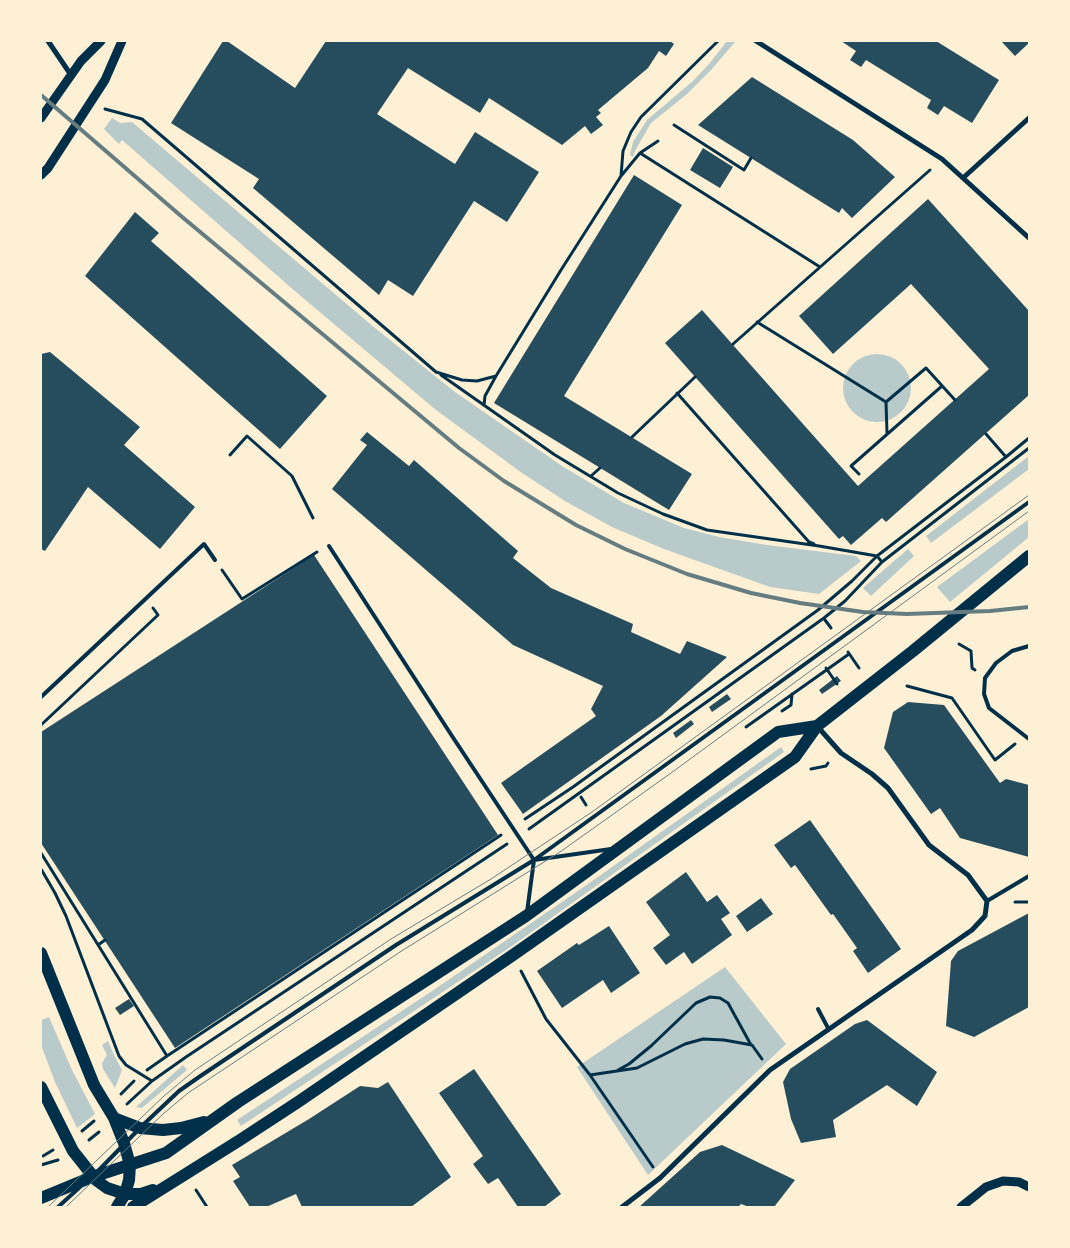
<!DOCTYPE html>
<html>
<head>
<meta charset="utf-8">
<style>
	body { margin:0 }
	#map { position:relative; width:1070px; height:1248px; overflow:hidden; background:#fdf0d5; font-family:Mulish,sans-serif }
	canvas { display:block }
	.frame { position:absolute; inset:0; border:42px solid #fdf0d5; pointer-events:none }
</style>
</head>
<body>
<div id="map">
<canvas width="1070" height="1248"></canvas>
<div class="frame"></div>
</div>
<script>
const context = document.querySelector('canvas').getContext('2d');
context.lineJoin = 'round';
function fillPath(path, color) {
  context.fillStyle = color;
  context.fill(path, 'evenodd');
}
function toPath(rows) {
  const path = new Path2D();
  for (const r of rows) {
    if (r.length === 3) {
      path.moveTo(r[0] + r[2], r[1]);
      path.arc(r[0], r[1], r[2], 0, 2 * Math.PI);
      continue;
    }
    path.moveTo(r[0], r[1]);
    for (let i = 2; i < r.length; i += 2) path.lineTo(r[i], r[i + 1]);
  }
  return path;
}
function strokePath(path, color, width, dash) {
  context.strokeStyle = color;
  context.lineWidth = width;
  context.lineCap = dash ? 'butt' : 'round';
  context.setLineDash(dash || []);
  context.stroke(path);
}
const green = toPath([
	[727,41,735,42,711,70,687,94,651,123,635,151,633,157,630,155,633,142,647,120,693,81,710,63],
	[112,118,120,123,132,122,375,328,455,392,562,466,624,503,684,528,719,537,767,545,856,556,861,561,819,594,770,587,664,549,612,527,565,501,522,473,436,410,296,292,122,140,119,144,104,129],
	[877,388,34],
	[1029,456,1029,469,931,543,926,536],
	[1029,519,1029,537,950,602,937,587],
	[908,549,914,556,871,596,863,588],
	[781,747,784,752,512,946,241,1126,237,1120,435,989,588,884],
	[725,967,786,1044,648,1175,577,1067],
	[49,1017,72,1070,95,1114,77,1128,55,1082,41,1045,41,1020],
	[108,1041,114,1055,122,1070,115,1088,103,1069,102,1063,107,1055,102,1045],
	[183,1065,187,1070,142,1108,136,1107]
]);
const building = toPath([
	[223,41,227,41,295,88,326,41,670,41,674,44,666,56,659,51,648,68,598,110,601,113,596,117,603,125,591,134,585,126,562,145,489,98,480,113,408,68,377,114,455,164,475,132,539,172,507,222,474,201,413,296,388,280,379,295,253,188,259,179,171,123],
	[841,41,936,41,999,80,972,123,944,106,938,115,927,108,931,100,866,60,861,67,850,60,856,51],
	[1001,41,1029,41,1029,43,1015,56],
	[752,77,853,140,895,177,852,218,842,208,839,213,698,125],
	[703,148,733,167,720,188,690,170],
	[634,175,682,205,564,396,692,474,669,510,494,403],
	[928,199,1029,311,1029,395,886,522,882,518,851,545,843,536,839,539,665,343,702,310,858,486,989,369,911,284,833,354,799,316],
	[135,212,159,233,151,241,327,396,280,449,85,276],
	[50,352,140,427,124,445,195,507,160,549,88,487,45,551,41,549,41,354],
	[367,432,409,466,414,460,518,551,513,558,551,588,633,624,631,632,680,654,687,641,727,657,661,716,523,814,501,783,596,716,591,709,603,686,513,645,332,489,367,445,360,440],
	[314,555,498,835,175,1048,41,843,41,732],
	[837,676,841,681,822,694,819,690],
	[727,694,731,699,712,712,709,707],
	[908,702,944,705,1000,783,1006,779,1029,785,1029,857,960,838,940,808,931,814,884,748,893,712],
	[691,720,694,724,676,738,673,733],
	[810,820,901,949,868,973,853,951,857,948,833,914,831,915,795,865,791,868,774,845],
	[686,872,707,902,717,895,730,913,721,919,732,935,692,964,684,952,666,965,653,948,670,935,646,902],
	[761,898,773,914,747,932,736,916],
	[1029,913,1029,1007,974,1037,946,1026,951,961,958,951],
	[609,926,640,973,611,993,603,980,562,1008,537,971,577,943,579,945],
	[129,999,134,1006,120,1015,115,1008],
	[867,1020,937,1072,917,1106,887,1085,833,1120,836,1137,801,1143,791,1119,783,1082,790,1069,855,1024],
	[474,1069,561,1194,544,1207,518,1207,498,1178,488,1184,473,1164,483,1156,439,1093],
	[388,1082,451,1177,411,1207,302,1207,296,1194,266,1207,250,1207,233,1181,240,1177,232,1165,309,1119,360,1086,378,1088],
	[722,1145,795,1180,774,1207,749,1207,741,1204,738,1207,639,1207,700,1152]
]);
const path = toPath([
	[105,109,142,119,436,372,462,380,477,381,496,376],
	[674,125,744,170,751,158],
	[640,153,658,141],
	[621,176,623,151,631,132,641,117,718,41],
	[757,322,886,402,926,368,955,400],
	[733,344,930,170],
	[441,375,555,455,618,493,663,514,707,530,819,546,877,556,882,562],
	[677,393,809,542,814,544],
	[886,402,887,433],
	[484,405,485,396,496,376,561,270,621,176,640,153,820,267],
	[986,434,1006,457],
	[632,437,695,377],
	[230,455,247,436,292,476,313,518],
	[859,474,851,466,942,386],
	[591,476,600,468],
	[222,570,242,599,317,552],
	[825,620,831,628],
	[959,644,971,651,972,668,975,670],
	[848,652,859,668],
	[826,668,837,684],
	[907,686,952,698,995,760,1015,744],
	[782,711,791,705,792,694],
	[41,725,158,615,153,608],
	[746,727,849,654],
	[811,769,826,766,828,763],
	[581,797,586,805],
	[525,819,573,787,818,610,852,581,877,556,1006,457,1029,438],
	[529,829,824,618,845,601,882,562,1029,448],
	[41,853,167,1056],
	[41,869,55,893,66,916,119,1056,126,1065,152,1081],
	[1015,902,1029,902],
	[98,945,105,940],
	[521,971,546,1019,590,1075,653,1167],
	[147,1070,167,1056,501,835],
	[618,1070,629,1064,651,1046,696,1003,710,997,720,998,728,1003,751,1045],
	[590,1075,637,1068,685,1044,703,1039,724,1040,752,1045,762,1059],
	[121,1094,134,1081],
	[127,1104,152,1081,186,1057,507,844],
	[82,1131,94,1121],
	[89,1140,99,1132],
	[43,1156,53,1150],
	[41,1165,58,1160],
	[196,1190,207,1207]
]);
const service = toPath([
	[329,546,452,736,534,860],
	[1029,646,1012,651,996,663,985,678,984,694,989,708,1029,739],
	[41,697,204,544,215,560],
	[987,901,1029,876],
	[527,912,534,860,611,849],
	[818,1009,828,1028],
	[144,1124,179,1091,199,1077,396,945,534,860,1029,502],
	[98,1171,139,1129],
	[58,1207,80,1187]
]);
const minor = toPath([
	[48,41,71,75],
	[756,41,942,159,1029,238],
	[963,178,1029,118],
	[622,1207,660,1178,770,1070,972,930,985,916,987,901,968,875,929,845,888,788,872,774,841,753,817,726]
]);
const tertiary = toPath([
	[41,118,81,61,101,41],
	[41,175,48,168,105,80,122,41],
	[961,1207,986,1187,1003,1181,1019,1182,1029,1187]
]);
const primary = toPath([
	[41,953,94,1085,114,1118,124,1143,130,1165,129,1180,125,1194,117,1207],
	[41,1087,73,1151,96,1180,107,1188,125,1194,141,1194,153,1190],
	[114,1118,140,1128,163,1130,181,1128,204,1122],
	[41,1198,92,1177,166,1153,238,1102,526,916,778,732,817,726],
	[133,1207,240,1140,298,1102,513,955,795,757,817,726,913,651,1029,556]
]);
const tram = toPath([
	[48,1207,164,1096,195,1070,391,939,491,879,592,812,1029,495],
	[66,1207,163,1114,188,1093,400,952,560,852,671,773,1029,511]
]);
const rail = toPath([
	[41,95,181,216,459,448,504,481,576,525,625,549,687,574,751,593,800,603,863,612,907,614,990,611,1029,607]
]);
fillPath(green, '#b9caca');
fillPath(building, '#264d5e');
strokePath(path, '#003049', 3);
strokePath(service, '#003049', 4);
strokePath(minor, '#003049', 5);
strokePath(tertiary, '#003049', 9);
strokePath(primary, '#003049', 12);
strokePath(tram, '#657d81', 1);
strokePath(rail, '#657d81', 4);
</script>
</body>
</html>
